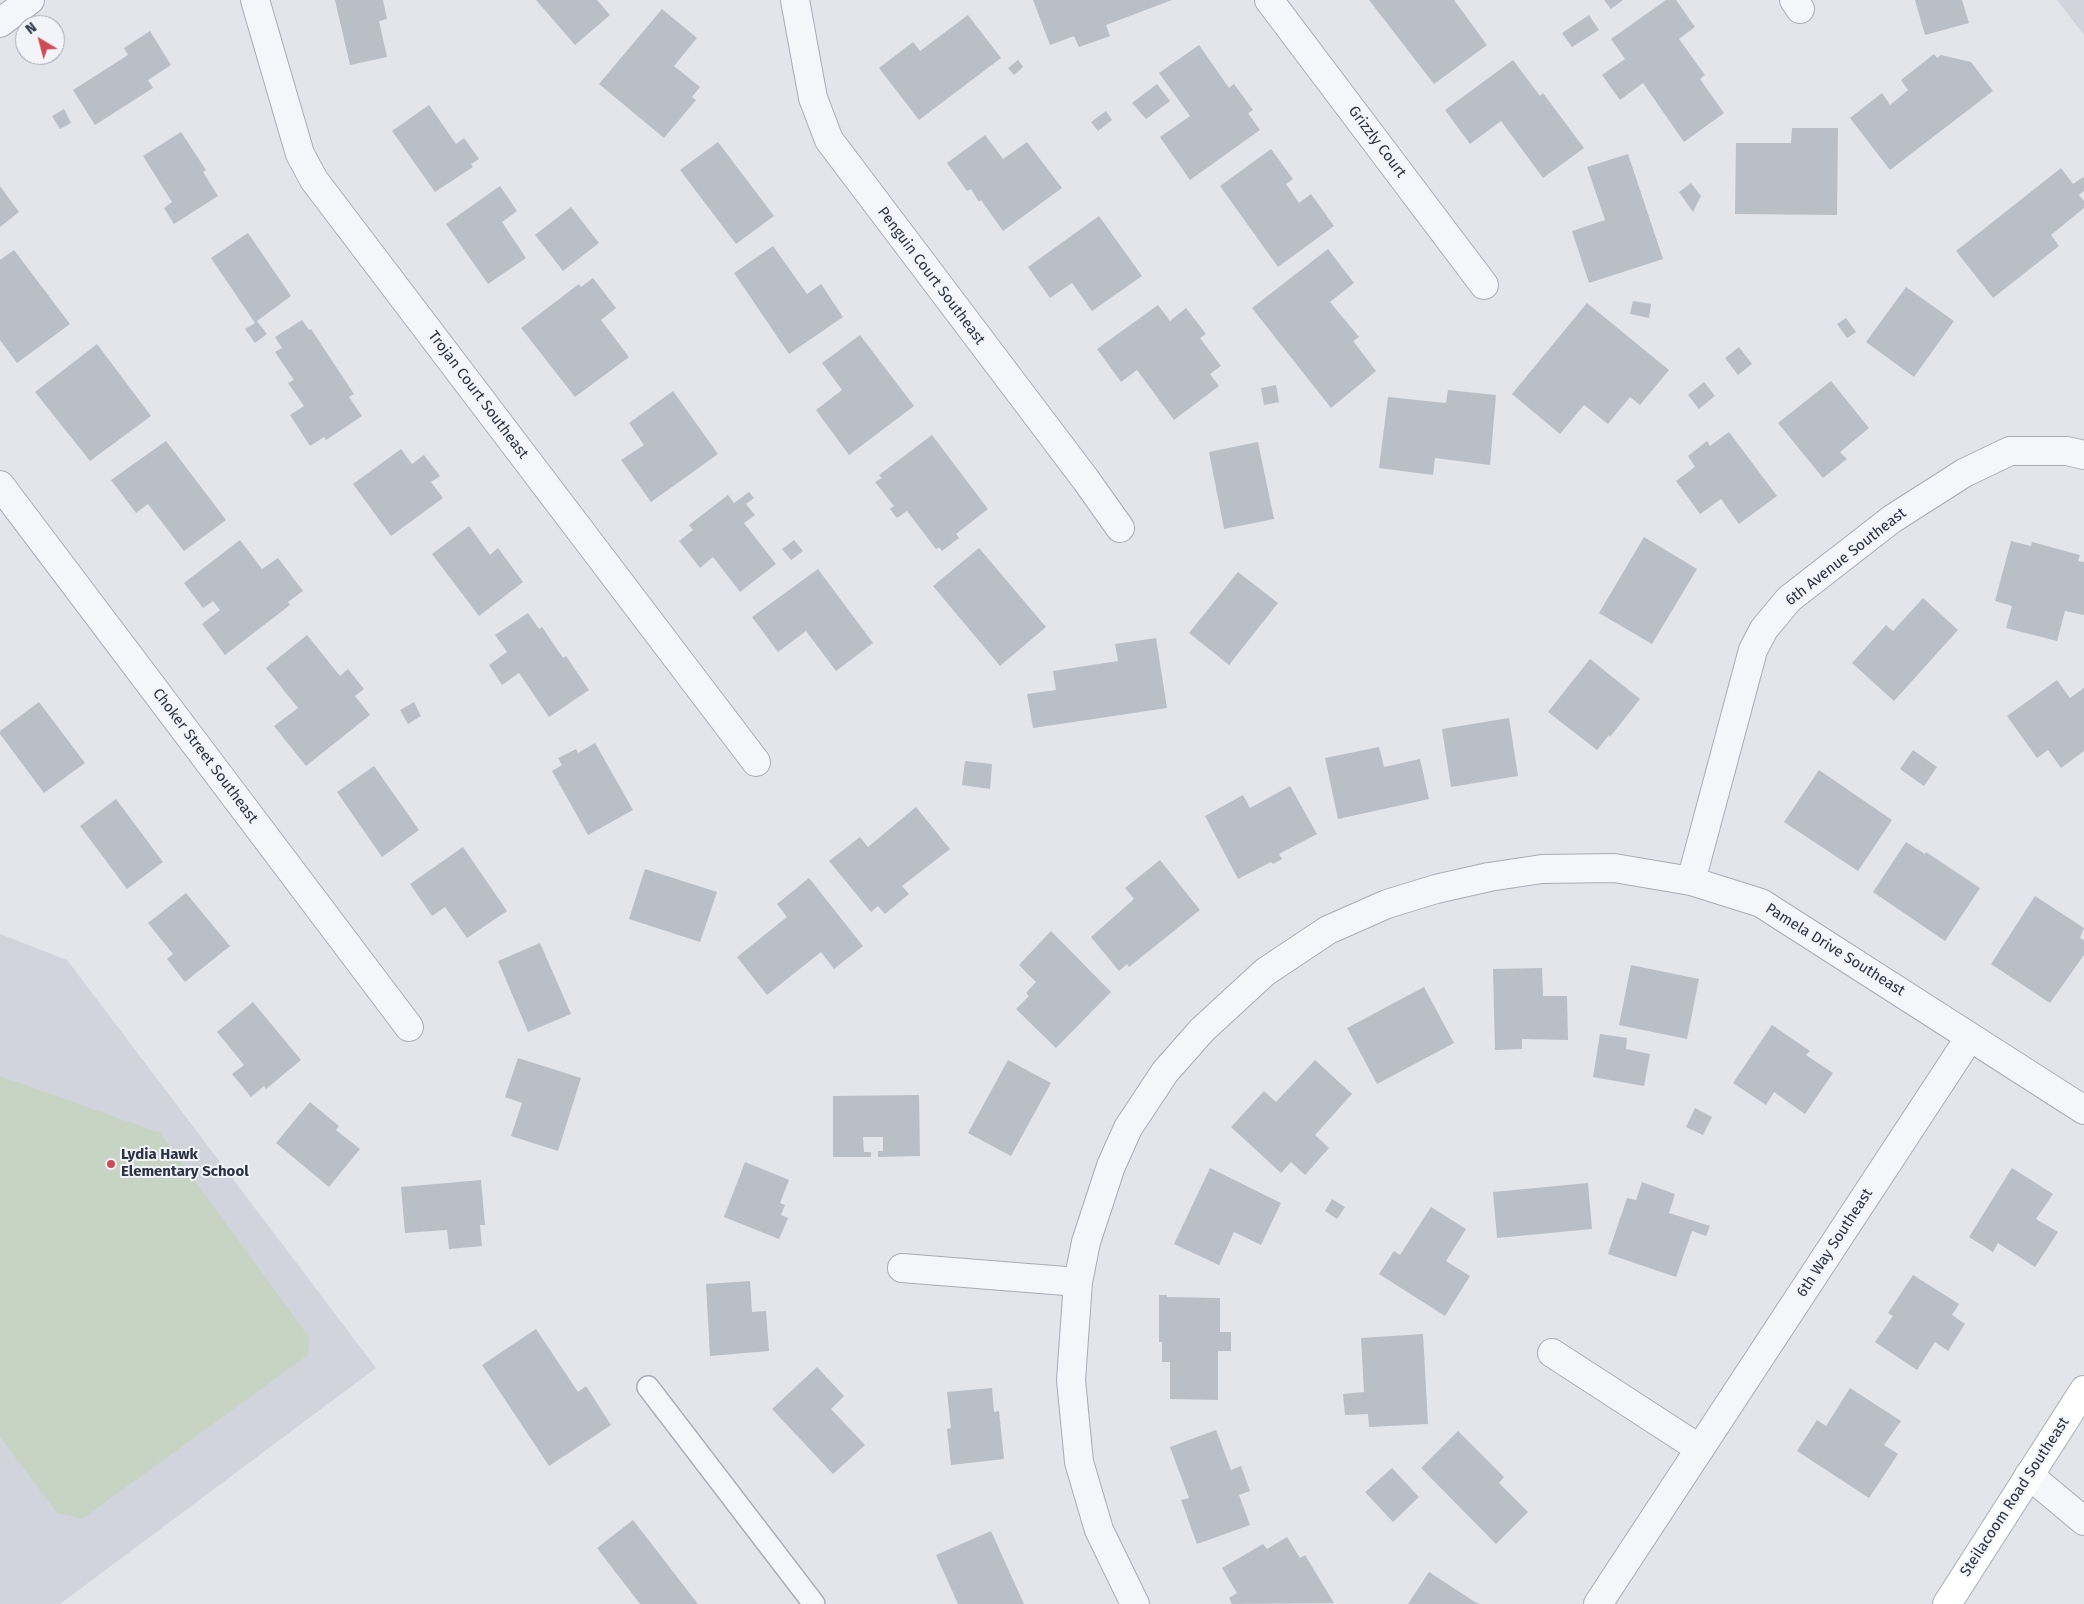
<!DOCTYPE html>
<html>
<head>
<meta charset="utf-8">
<style>
	body { margin:0 }
	#map { position:relative; width:2084px; height:1604px; overflow:hidden; background:#e3e5eb; font-family:"Fira Sans",sans-serif }
	canvas { display:block }
	.north { position:absolute; left:15px; top:15px; width:50px; height:50px; box-sizing:border-box; background:#f2f4f8; border:1px solid #a2a6af; border-radius:50%; rotate:323deg; font-size:14px; font-weight:700; line-height:20px; text-align:center; color:#2b3242 }
	.north::after { content:''; display:block; margin:auto; width:18px; height:22px; background:#cc4c57; clip-path:polygon(50% 0,100% 100%,50% 72%,0 100%) }
</style>
</head>
<body>
<div id="map">
<canvas width="2084" height="1604"></canvas>
<div class="north">N</div>
</div>
<script>
const context = document.querySelector('canvas').getContext('2d');
context.lineJoin = 'round';
function fillPath(path, color) {
  context.fillStyle = color;
  context.fill(path, 'evenodd');
}
function toPath(rows) {
  const path = new Path2D();
  for (const r of rows) {
    path.moveTo(r[0], r[1]);
    for (let i = 2; i < r.length; i += 2) path.lineTo(r[i], r[i + 1]);
  }
  return path;
}
function strokePath(path, color, width, dash) {
  context.strokeStyle = color;
  context.lineWidth = width;
  context.lineCap = dash ? 'butt' : 'round';
  context.setLineDash(dash || []);
  context.stroke(path);
}
function label(font, color, halo, rows, align = 'center') {
  context.font = font + ' "Fira Sans",sans-serif';
  context.lineWidth = 4;
  context.setLineDash([]);
  context.textBaseline = 'middle';
  context.strokeStyle = halo;
  context.fillStyle = color;
  for (const [text, x, y, turn = 0] of rows) {
    context.save();
    context.translate(x, y);
    context.rotate((+turn || 0) * Math.PI / 180);
    context.textAlign = isNaN(turn) ? turn : align;
    if (halo) context.strokeText(text, 0, 0);
    context.fillText(text, 0, 0);
    context.restore();
  }
}
const built = toPath([
	[2057,0,2084,0,2084,35],
	[0,934,67,960,376,1368,60,1604,0,1604]
]);
const green = toPath([
	[0,1076,160,1133,309,1337,308,1355,82,1519,57,1513,0,1437]
]);
const building = toPath([
	[335,0,383,0,387,19,379,21,387,57,350,65],
	[536,0,597,0,610,15,575,45],
	[1033,0,1172,0,1106,25,1110,36,1079,47,1074,36,1050,45],
	[1369,0,1454,0,1487,45,1434,84],
	[1604,0,1623,0,1611,9],
	[1666,0,1676,0,1695,27,1679,39,1705,75,1700,79,1724,113,1684,142,1643,83,1620,100,1602,75,1625,59,1611,39],
	[1915,0,1962,0,1969,23,1925,35],
	[662,9,697,38,674,66,700,87,692,97,696,100,664,138,599,84],
	[968,15,1001,58,919,120,879,68,913,42,920,51],
	[1589,15,1599,30,1572,47,1562,33],
	[150,31,171,65,148,80,153,88,95,125,73,90,128,55,124,48],
	[1199,45,1229,88,1234,84,1253,110,1248,113,1260,130,1190,180,1160,137,1190,116,1159,73],
	[1934,54,1937,58,1941,55,1971,62,1993,91,1890,170,1850,118,1882,93,1890,105,1908,90,1901,80],
	[1018,60,1023,67,1014,75,1008,68],
	[1513,60,1540,96,1543,93,1584,148,1543,178,1501,121,1470,144,1445,110],
	[1157,84,1170,101,1146,119,1132,103],
	[429,105,456,144,464,138,479,159,471,164,473,167,435,192,392,131],
	[64,109,71,123,60,129,52,116],
	[1106,111,1112,120,1098,131,1091,122],
	[1792,128,1838,128,1837,215,1735,214,1736,143,1791,143],
	[181,132,206,170,203,172,218,196,174,224,164,208,172,202,143,156],
	[985,135,1003,159,1027,142,1062,188,1003,231,981,200,979,202,971,189,967,191,947,163],
	[718,142,774,216,736,244,680,170],
	[1271,149,1293,179,1286,184,1299,203,1311,194,1334,226,1278,267,1220,186],
	[1628,154,1663,259,1589,283,1572,231,1605,220,1587,167],
	[2061,168,2073,184,2083,177,2084,179,2084,191,2079,195,2084,201,2084,208,2051,235,2059,246,1993,298,1956,251],
	[1691,183,1701,196,1693,212,1679,192],
	[0,186,19,212,0,227],
	[500,186,517,211,502,222,526,258,488,284,446,224],
	[571,207,599,243,563,271,535,235],
	[1099,216,1142,276,1092,311,1072,283,1050,298,1028,267],
	[248,233,291,296,257,321,267,334,255,343,245,329,255,323,211,258],
	[773,246,807,294,821,284,843,317,789,354,734,273],
	[1328,249,1354,283,1330,302,1359,337,1353,341,1376,371,1331,408,1252,308],
	[14,250,70,324,17,363,0,340,0,260],
	[593,278,616,308,601,320,629,357,575,397,521,328,579,284,581,287],
	[1906,287,1954,321,1914,377,1866,342],
	[1633,301,1651,304,1649,318,1630,314],
	[1587,303,1669,370,1640,405,1630,397,1608,424,1584,405,1560,434,1512,394],
	[1158,305,1170,321,1186,308,1206,334,1200,338,1221,366,1210,374,1219,386,1174,420,1137,370,1121,382,1097,349],
	[1846,318,1856,332,1847,338,1837,324],
	[302,320,309,330,311,329,354,394,349,397,362,416,326,440,324,437,310,446,290,415,304,406,288,383,294,380,275,352,282,348,275,337],
	[860,335,914,406,849,455,816,410,842,390,822,363],
	[97,344,151,416,90,461,35,392],
	[1739,347,1752,364,1738,375,1725,358],
	[1831,381,1869,428,1840,452,1847,459,1823,478,1778,423],
	[1704,382,1715,396,1699,409,1688,395],
	[1276,385,1279,402,1264,405,1261,388],
	[1448,390,1496,395,1490,465,1435,458,1433,475,1379,468,1388,397,1446,403],
	[673,391,718,454,651,502,621,460,644,445,629,423],
	[1729,432,1777,496,1739,524,1721,499,1700,514,1676,481,1695,467,1688,456,1707,441,1710,446],
	[932,435,988,509,956,534,959,538,942,551,939,547,936,549,907,511,897,518,890,509,894,506,875,482,882,478,879,475],
	[166,441,226,520,184,551,148,504,136,513,111,480],
	[1258,442,1274,519,1224,529,1209,452],
	[401,449,412,464,424,455,440,476,431,482,443,498,391,536,353,484],
	[749,492,754,498,746,504,755,515,744,523,776,564,740,592,713,557,700,568,679,541,693,530,689,525,728,495,734,503],
	[469,526,490,555,498,548,523,582,479,616,432,554],
	[1644,537,1697,569,1652,644,1599,613],
	[240,540,262,569,278,558,303,591,288,602,290,605,225,655,202,624,220,610,213,601,203,608,184,583],
	[794,540,803,551,791,560,782,549],
	[2011,541,2031,546,2032,542,2080,555,2078,561,2084,562,2084,615,2065,611,2057,641,2006,628,2012,606,1995,601],
	[979,548,1046,627,1000,666,933,586],
	[818,569,873,643,836,671,806,631,778,652,752,617],
	[1238,572,1278,603,1229,665,1189,633],
	[1923,598,1958,630,1894,701,1852,663,1886,625,1893,631],
	[528,613,539,629,542,627,563,658,566,656,589,690,549,717,519,673,502,685,489,665,507,652,495,635],
	[307,635,340,676,348,669,364,689,355,696,370,715,306,766,274,726,298,708,266,668],
	[1156,638,1167,708,1033,728,1027,694,1056,690,1053,671,1118,661,1115,644],
	[1590,659,1640,699,1610,737,1609,735,1597,750,1548,712],
	[2057,680,2070,698,2084,688,2084,751,2061,768,2048,750,2037,758,2007,716],
	[39,702,85,763,44,793,0,734,0,731],
	[414,702,421,716,408,724,400,710],
	[1509,718,1518,776,1451,787,1442,729],
	[595,743,633,810,588,835,552,771,562,765,558,758,576,749,578,753],
	[1379,747,1384,767,1420,759,1429,799,1338,819,1325,758],
	[1913,750,1937,767,1924,786,1900,769],
	[965,761,992,764,990,789,962,785],
	[374,766,419,830,382,857,337,792],
	[1819,770,1892,820,1858,871,1784,822],
	[1290,786,1317,834,1279,854,1282,859,1273,864,1271,862,1238,879,1205,816,1243,795,1250,808],
	[116,799,163,862,127,889,80,826],
	[916,807,950,849,902,886,909,894,885,914,878,906,871,912,829,861,860,837,868,847],
	[1906,842,1925,854,1926,852,1980,888,1945,941,1873,892],
	[463,847,507,911,467,938,445,907,432,916,410,884],
	[1160,860,1200,910,1129,967,1127,964,1119,971,1091,937,1134,899,1125,888],
	[645,869,717,892,700,942,629,919],
	[809,878,863,946,834,969,821,952,767,995,737,957,787,917,777,904],
	[186,893,230,946,185,982,167,959,173,954,148,923],
	[2035,896,2084,928,2080,938,2084,940,2084,955,2050,1003,1991,964],
	[1051,931,1111,992,1056,1048,1016,1009,1029,996,1026,993,1036,982,1019,965],
	[540,943,571,1014,528,1032,498,961],
	[1631,965,1699,979,1687,1039,1619,1025],
	[1542,968,1543,996,1567,996,1568,1040,1522,1039,1522,1049,1495,1050,1493,969],
	[1424,987,1454,1043,1377,1084,1347,1028],
	[253,1002,301,1060,266,1089,264,1086,251,1097,232,1074,244,1065,217,1032],
	[1772,1025,1810,1051,1806,1055,1833,1073,1805,1114,1774,1092,1766,1105,1733,1083],
	[1600,1034,1627,1038,1626,1049,1650,1054,1644,1086,1593,1077],
	[518,1058,581,1078,558,1151,511,1136,522,1103,505,1097],
	[1008,1060,1051,1083,1011,1156,968,1133],
	[1315,1060,1352,1094,1315,1135,1329,1148,1305,1175,1291,1162,1281,1173,1231,1127,1264,1091,1276,1102],
	[919,1095,920,1156,878,1157,878,1151,883,1151,883,1137,863,1137,864,1152,871,1152,871,1157,833,1157,833,1096],
	[310,1102,339,1126,336,1130,360,1149,329,1187,276,1143],
	[1695,1108,1712,1117,1703,1135,1686,1127],
	[745,1162,789,1180,780,1203,785,1205,781,1215,788,1218,779,1239,724,1217],
	[1210,1168,1281,1203,1261,1245,1234,1232,1219,1265,1174,1244],
	[2012,1168,2053,1194,2036,1219,2058,1232,2035,1267,1998,1243,1993,1252,1969,1237],
	[481,1180,485,1225,480,1225,482,1246,449,1249,447,1230,405,1233,401,1187],
	[1642,1182,1675,1194,1669,1213,1710,1226,1706,1236,1692,1231,1676,1277,1608,1254,1627,1198,1636,1200],
	[1588,1183,1592,1229,1497,1238,1493,1192],
	[1332,1199,1345,1207,1337,1219,1325,1211],
	[1431,1207,1466,1229,1446,1261,1470,1276,1445,1316,1379,1274,1394,1251,1400,1255],
	[1913,1275,1959,1304,1952,1315,1965,1324,1948,1351,1935,1342,1917,1370,1875,1342,1893,1316,1888,1313],
	[750,1281,752,1312,766,1311,769,1351,710,1356,706,1284],
	[1159,1295,1167,1295,1167,1297,1220,1298,1220,1332,1231,1332,1231,1351,1218,1351,1218,1400,1170,1399,1170,1362,1162,1362,1162,1342,1159,1342],
	[536,1329,578,1392,586,1386,611,1425,549,1466,482,1365],
	[1423,1334,1428,1424,1369,1427,1368,1414,1345,1415,1343,1394,1364,1392,1361,1338],
	[817,1367,844,1396,831,1409,865,1445,833,1474,772,1409],
	[992,1388,994,1412,999,1411,1004,1459,951,1465,947,1429,951,1428,947,1392],
	[1850,1388,1901,1421,1884,1445,1898,1454,1869,1498,1797,1451,1817,1420,1826,1426],
	[1216,1430,1231,1470,1241,1466,1250,1491,1239,1495,1250,1525,1197,1544,1181,1500,1189,1498,1170,1447],
	[1458,1431,1504,1477,1499,1483,1528,1512,1496,1544,1421,1468],
	[1392,1468,1419,1497,1393,1522,1365,1492],
	[633,1520,698,1604,640,1604,597,1548],
	[991,1531,1024,1604,958,1604,936,1555],
	[1287,1537,1300,1558,1305,1555,1334,1603,1232,1604,1229,1598,1237,1593,1222,1568,1263,1544,1267,1549],
	[1429,1572,1475,1602,1480,1604,1408,1604]
]);
const lane = toPath([
	[648,1387,814,1604]
]);
const street = toPath([
	[255,0,300,154,314,180,756,762],
	[795,0,813,98,829,140,1086,480,1120,528],
	[1269,0,1484,285],
	[1794,0,1800,9],
	[0,23,30,0],
	[0,485,409,1027],
	[1691,881,1753,650,1764,629,1789,599,1892,519,1964,473,2010,451,2067,451,2084,455],
	[902,1268,1078,1282],
	[1552,1353,1700,1449],
	[2029,1475,2084,1521],
	[1135,1604,1099,1530,1079,1462,1071,1380,1078,1282,1086,1242,1111,1166,1128,1128,1165,1072,1202,1030,1265,972,1328,930,1387,904,1436,889,1489,877,1542,869,1614,868,1691,881,1761,903,2084,1110],
	[1598,1604,1970,1037]
]);
const secondary = toPath([
	[1947,1604,2084,1390]
]);
const markers = [
	[111,1164,5,"#cc4c57"]
];
const streetNames = [
	["Grizzly Court",1377,142,53],
	["Penguin Court Southeast",931,276,53],
	["Trojan Court Southeast",478,395,53],
	["6th Avenue Southeast",1846,557,-38],
	["Choker Street Southeast",205,756,53],
	["Pamela Drive Southeast",1835,950,32],
	["6th Way Southeast",1835,1243,-57],
	["Steilacoom Road Southeast",2015,1497,-57]
];
const poiNames = [
	["Lydia Hawk",121,1155],
	["Elementary School",121,1172]
];
fillPath(built, '#d1d4dc');
fillPath(green, '#c7d4c4');
fillPath(building, '#babec7');
strokePath(lane, '#a8acb5', 24);
strokePath(street, '#a8acb5', 30);
strokePath(secondary, '#a8acb5', 30);
strokePath(lane, '#f5f6f9', 21);
strokePath(street, '#f5f6f9', 28);
strokePath(secondary, '#fff', 28);
for (const [x, y, r, color] of markers) {
  const dot = new Path2D();
  dot.arc(x, y, r, 0, 2 * Math.PI);
  context.fillStyle = color;
  context.fill(dot);
  strokePath(dot, '#f2f4f8', 2);
}
label('15px', '#2b3242', '#f2f4f8', streetNames);
label('bold 15px', '#2b3242', '#f2f4f8', poiNames, 'left');
</script>
</body>
</html>
